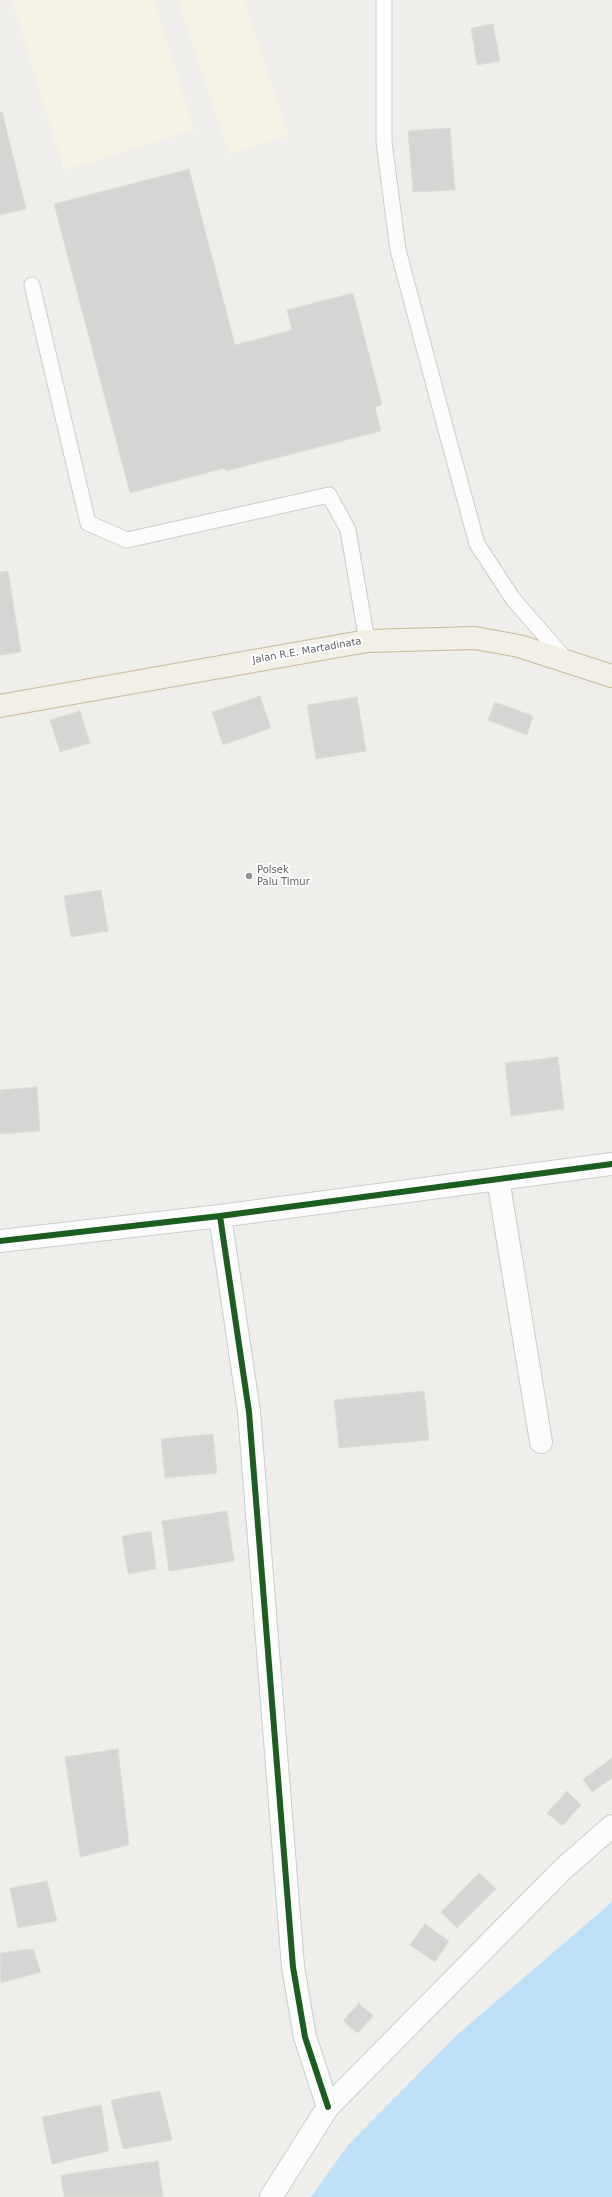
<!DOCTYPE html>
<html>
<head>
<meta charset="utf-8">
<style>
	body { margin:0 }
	canvas { display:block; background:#efeeea }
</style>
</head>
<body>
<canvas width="612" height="2197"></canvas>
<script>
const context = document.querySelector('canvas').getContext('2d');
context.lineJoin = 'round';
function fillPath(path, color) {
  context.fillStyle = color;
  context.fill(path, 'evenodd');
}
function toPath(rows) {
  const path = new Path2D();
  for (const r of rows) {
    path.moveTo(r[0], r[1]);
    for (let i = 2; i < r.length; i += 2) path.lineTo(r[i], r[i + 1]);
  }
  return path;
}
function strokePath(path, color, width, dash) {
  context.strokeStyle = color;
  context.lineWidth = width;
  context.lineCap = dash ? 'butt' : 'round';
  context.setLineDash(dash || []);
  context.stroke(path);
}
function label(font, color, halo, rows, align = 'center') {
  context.font = font + ' "DejaVu Sans",sans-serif';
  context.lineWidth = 4;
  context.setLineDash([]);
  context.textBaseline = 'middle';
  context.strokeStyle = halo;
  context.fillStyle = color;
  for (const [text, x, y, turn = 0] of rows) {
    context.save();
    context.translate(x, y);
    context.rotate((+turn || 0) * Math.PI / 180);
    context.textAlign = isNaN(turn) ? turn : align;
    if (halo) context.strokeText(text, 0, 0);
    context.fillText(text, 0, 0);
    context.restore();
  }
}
const commercial = toPath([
	[12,0,154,0,194,130,64,170],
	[178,0,244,0,288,135,229,154]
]);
const water = toPath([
	[612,1902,612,2197,311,2197,349,2144,458,2034]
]);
const building = toPath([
	[493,24,500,61,477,65,471,28,493,24],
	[0,112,2,112,26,209,0,215,0,112],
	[450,128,455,190,413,192,408,131,450,128],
	[189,169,235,345,292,330,287,310,353,293,382,405,375,407,381,431,226,471,225,468,130,493,54,204,189,169],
	[8,571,21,652,0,655,0,572,8,571],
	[260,696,271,728,223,745,212,712,260,696],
	[357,697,366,751,316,759,307,705,357,697],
	[495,702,533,716,527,735,488,720,495,702],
	[80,711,90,743,60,752,50,720,80,711],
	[101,890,108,931,71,937,64,896,101,890],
	[558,1057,564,1109,511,1116,505,1063,558,1057],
	[37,1087,40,1131,0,1134,0,1090,37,1087],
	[424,1391,429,1440,339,1448,334,1400,424,1391],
	[213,1434,217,1473,165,1478,161,1439,213,1434],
	[227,1511,234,1561,169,1571,162,1521,227,1511],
	[151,1531,156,1569,128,1574,122,1536,151,1531],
	[118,1749,129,1845,80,1857,65,1757,118,1749],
	[612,1758,612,1778,592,1792,583,1779,612,1758],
	[567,1791,581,1805,562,1826,547,1813,567,1791],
	[479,1873,496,1889,457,1928,441,1912,479,1873],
	[47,1881,57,1921,18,1928,10,1888,47,1881],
	[425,1924,449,1941,435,1962,410,1945,425,1924],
	[33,1949,41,1972,1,1983,0,1953,33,1949],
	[359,2003,373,2016,358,2033,343,2021,359,2003],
	[160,2091,172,2140,123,2149,111,2100,160,2091],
	[101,2105,109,2151,52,2164,42,2117,101,2105],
	[158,2161,163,2197,64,2197,61,2175,158,2161]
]);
const service = toPath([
	[384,0,384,142,398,250,446,430,477,544,513,599,567,661],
	[32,285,88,523,127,540,329,495,348,530,367,641]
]);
const minor = toPath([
	[498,1179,541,1442],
	[220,1216,249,1412,293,1967,305,2037,328,2107],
	[0,1241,220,1216,612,1164],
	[271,2197,328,2107,563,1869,612,1826]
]);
const trunk = toPath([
	[0,706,367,641,475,638,519,646,612,676]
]);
const cycleway = toPath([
	[220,1216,249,1412,293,1967,305,2037,328,2107],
	[0,1241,220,1216,612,1164]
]);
const markers = [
	[249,876,4,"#919496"]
];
const streetNames = [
	["Jalan R.E. Martadinata",307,651,-10]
];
const poiNames = [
	["Polsek",257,870],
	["Palu Timur",257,882]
];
fillPath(commercial, '#f7f3e4');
fillPath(water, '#bfe0f9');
fillPath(building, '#d6d5d3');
strokePath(building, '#deddd9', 1);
strokePath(service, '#cbcccc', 17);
strokePath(minor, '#cbcccc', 24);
strokePath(trunk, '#c8b996', 24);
strokePath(service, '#fdfcfc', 15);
strokePath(minor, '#fdfcfc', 22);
strokePath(trunk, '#f2f0e6', 22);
strokePath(cycleway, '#1b5e20', 6);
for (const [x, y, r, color] of markers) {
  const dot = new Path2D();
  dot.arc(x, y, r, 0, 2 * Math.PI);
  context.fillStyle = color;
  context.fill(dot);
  strokePath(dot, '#fff', 1.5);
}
label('10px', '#5f6368', '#fff', streetNames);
label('10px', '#5f6368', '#fff', poiNames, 'left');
</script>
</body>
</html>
